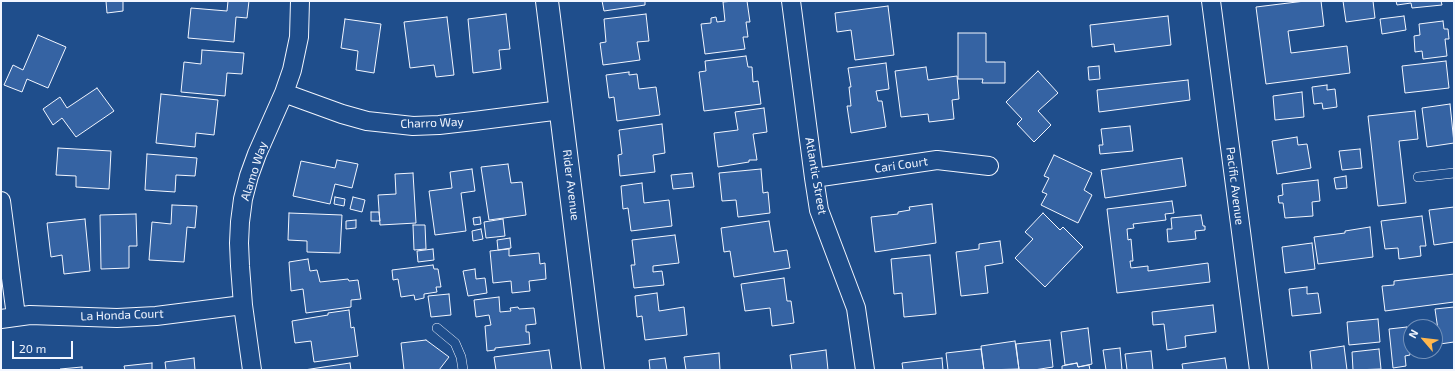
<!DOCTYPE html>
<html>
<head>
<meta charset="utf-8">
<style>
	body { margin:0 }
	#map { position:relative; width:1455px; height:371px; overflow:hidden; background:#1f4e8c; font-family:"Exo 2",sans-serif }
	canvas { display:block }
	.frame { position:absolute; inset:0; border:2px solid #f2f6ff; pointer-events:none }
	.north { position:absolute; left:1403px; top:319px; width:40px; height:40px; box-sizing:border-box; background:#1f4e8c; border:1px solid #7391ba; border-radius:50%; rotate:298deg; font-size:11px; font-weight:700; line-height:16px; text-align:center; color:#f2f6ff }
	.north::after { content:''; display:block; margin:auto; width:14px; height:18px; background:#ffb74d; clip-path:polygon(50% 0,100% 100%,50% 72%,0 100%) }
	.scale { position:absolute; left:12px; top:341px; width:61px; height:18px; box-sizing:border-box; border:2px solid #f2f6ff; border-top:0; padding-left:5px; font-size:12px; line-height:14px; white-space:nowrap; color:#f2f6ff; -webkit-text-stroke:3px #1f4e8c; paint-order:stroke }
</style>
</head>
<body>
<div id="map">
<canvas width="1455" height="371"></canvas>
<div class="frame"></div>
<div class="north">N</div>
<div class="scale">20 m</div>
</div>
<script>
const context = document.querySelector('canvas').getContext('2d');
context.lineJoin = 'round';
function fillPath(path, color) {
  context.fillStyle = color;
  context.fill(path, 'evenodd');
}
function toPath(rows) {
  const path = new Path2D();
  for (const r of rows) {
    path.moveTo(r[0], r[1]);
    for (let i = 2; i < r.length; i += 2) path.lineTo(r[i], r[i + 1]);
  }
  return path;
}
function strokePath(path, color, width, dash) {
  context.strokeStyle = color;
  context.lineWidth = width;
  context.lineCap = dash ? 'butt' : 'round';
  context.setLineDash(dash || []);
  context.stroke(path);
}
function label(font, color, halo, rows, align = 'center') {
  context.font = font + ' "Exo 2",sans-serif';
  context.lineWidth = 3;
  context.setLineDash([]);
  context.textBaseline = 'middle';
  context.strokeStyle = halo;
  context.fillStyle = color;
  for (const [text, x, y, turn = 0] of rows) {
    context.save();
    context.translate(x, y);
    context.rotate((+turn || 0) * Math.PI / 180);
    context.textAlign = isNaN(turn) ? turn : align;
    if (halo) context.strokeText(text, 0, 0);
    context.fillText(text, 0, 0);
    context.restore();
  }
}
const building = toPath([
	[106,1,123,1,123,11,107,13,106,1],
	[228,1,249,1,247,18,236,17,234,42,188,38,191,8,227,11,228,1],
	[602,1,645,1,645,5,604,11,602,1],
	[734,1,747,1,750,22,746,22,748,37,743,37,745,49,705,54,701,24,711,23,711,18,716,17,717,22,725,21,723,2,734,1],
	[1305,1,1321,1,1324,26,1288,31,1291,53,1347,46,1350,73,1266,84,1256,7,1305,1],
	[1343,1,1373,1,1375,18,1346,22,1343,1],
	[1396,1,1441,1,1442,5,1412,8,1411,3,1397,5,1396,1],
	[888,6,894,55,855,60,851,30,837,32,835,13,888,6],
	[506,14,510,49,499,50,501,69,473,73,468,19,506,14],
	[646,14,649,41,637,42,640,60,603,65,600,43,606,42,604,19,646,14],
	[1168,16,1171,45,1115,52,1114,44,1092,47,1090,25,1168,16],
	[1404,16,1406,30,1382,34,1380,19,1404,16],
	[447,17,454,75,436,77,434,65,410,68,404,22,447,17],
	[345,19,381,24,374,73,356,70,358,51,341,48,345,19],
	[1443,21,1444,29,1448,29,1449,39,1445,39,1447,56,1423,59,1422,51,1415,52,1414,36,1420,35,1419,24,1443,21],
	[958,33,986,33,986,62,1005,62,1005,83,982,83,983,79,958,79,958,33],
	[38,35,66,47,48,88,27,79,22,92,4,85,13,65,23,70,38,35],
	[202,50,244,53,242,74,227,73,225,96,181,92,184,62,201,64,202,50],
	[746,56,748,67,752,67,753,82,758,81,761,104,704,111,699,72,706,71,705,61,746,56],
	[1446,61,1449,88,1405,93,1402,66,1446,61],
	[886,63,889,89,876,91,878,101,882,101,886,127,851,133,847,106,851,106,849,87,851,87,848,68,886,63],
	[1099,66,1100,79,1089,80,1088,67,1099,66],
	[926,67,928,80,957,76,959,99,952,100,954,119,929,122,928,114,901,117,895,71,926,67],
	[1038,71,1058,93,1038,111,1051,125,1034,142,1017,124,1022,119,1006,102,1038,71],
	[629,72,629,75,637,74,639,89,656,87,660,115,617,121,614,97,609,98,606,75,629,72],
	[1188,80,1190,100,1099,112,1097,90,1188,80],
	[1327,85,1327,90,1335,89,1337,107,1323,109,1322,103,1314,104,1312,87,1327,85],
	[97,88,114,111,76,137,62,118,53,125,43,109,60,97,67,108,97,88],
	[1302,92,1304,117,1275,120,1273,96,1302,92],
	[161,94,218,100,214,135,196,133,195,147,156,143,161,94],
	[1450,104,1454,143,1427,147,1422,108,1450,104],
	[764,108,767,132,753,134,757,160,749,160,749,162,718,167,714,133,738,130,735,112,764,108],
	[1415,111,1418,139,1399,141,1406,203,1378,206,1368,116,1415,111],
	[662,124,665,153,653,155,655,172,620,176,618,155,622,154,619,130,662,124],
	[1130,126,1133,151,1100,154,1099,145,1103,145,1101,129,1130,126],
	[1297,137,1298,145,1307,144,1311,168,1277,174,1272,141,1297,137],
	[58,148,111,151,109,189,76,187,76,176,56,175,58,148],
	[1360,149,1362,168,1342,170,1339,151,1360,149],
	[147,154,197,158,195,176,176,175,175,192,145,190,147,154],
	[1054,155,1092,173,1084,190,1092,195,1078,223,1041,205,1047,194,1042,192,1049,178,1044,176,1054,155],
	[1182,158,1186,186,1105,198,1101,170,1182,158],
	[337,160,358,164,352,188,335,184,330,204,293,196,301,161,335,168,337,160],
	[508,164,511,183,522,182,526,215,489,220,481,167,508,164],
	[472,169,475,191,461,193,466,231,435,235,429,191,452,188,450,172,472,169],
	[761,169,763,193,768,192,770,213,738,217,736,200,722,201,719,173,761,169],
	[413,173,416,223,380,225,378,195,396,194,395,174,413,173],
	[692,173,694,187,673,189,671,175,692,173],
	[1346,176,1347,188,1336,189,1334,178,1346,176],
	[1318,180,1320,201,1312,202,1313,216,1285,218,1283,203,1279,203,1278,196,1283,195,1282,184,1318,180],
	[642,183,644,203,669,200,672,226,631,231,628,208,623,209,621,186,642,183],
	[335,197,345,199,344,206,334,204,335,197],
	[353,197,365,200,362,212,350,209,353,197],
	[1172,201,1174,213,1165,214,1166,220,1133,224,1134,228,1127,229,1128,240,1131,239,1133,261,1130,261,1131,268,1148,266,1148,271,1208,263,1210,282,1117,293,1107,209,1172,201],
	[932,204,936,243,875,252,871,217,898,214,898,212,910,210,909,207,932,204],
	[172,205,197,206,195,228,187,227,184,262,149,260,152,222,171,224,172,205],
	[1454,207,1454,242,1434,245,1429,210,1454,207],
	[371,212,379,212,380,221,371,221,371,212],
	[289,213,342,215,340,253,307,252,307,241,288,240,289,213],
	[1043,213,1060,230,1063,227,1083,247,1045,287,1015,258,1033,239,1025,232,1043,213],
	[136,214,137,246,129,246,129,268,101,269,100,215,136,214],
	[1201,215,1203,226,1205,226,1205,230,1195,231,1196,239,1168,242,1167,229,1172,229,1171,218,1201,215],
	[1422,216,1426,246,1420,246,1421,256,1399,259,1398,248,1385,249,1381,221,1422,216],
	[480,217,481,224,474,225,473,218,480,217],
	[85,219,90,271,64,274,62,255,51,257,47,223,85,219],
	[503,219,505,236,486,238,484,222,503,219],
	[356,220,356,228,346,229,346,221,356,220],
	[769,221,774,252,787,250,790,268,734,277,730,251,724,252,721,228,769,221],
	[413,225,425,225,426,249,414,250,413,225],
	[1370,227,1373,257,1318,264,1314,237,1345,233,1345,231,1370,227],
	[481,229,483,239,473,241,472,231,481,229],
	[675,235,679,263,653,266,653,272,662,271,664,285,634,288,631,265,635,265,632,240,675,235],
	[510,238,511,248,498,250,497,240,510,238],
	[1000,241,1003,263,985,266,988,293,961,296,956,252,979,249,979,244,1000,241],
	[1312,243,1315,269,1285,273,1282,247,1312,243],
	[433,249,434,260,418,262,417,251,433,249],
	[509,249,509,256,539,253,540,264,545,263,546,279,529,281,530,291,512,293,511,281,493,283,490,251,509,249],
	[930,255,936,314,904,317,902,293,894,294,891,259,930,255],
	[308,259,310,271,317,270,320,282,348,279,349,281,358,280,361,299,351,300,351,307,306,313,303,289,291,291,289,262,308,259],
	[433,265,434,269,438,269,441,287,436,287,437,292,424,294,424,298,415,300,414,295,401,297,398,279,393,280,392,270,433,265],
	[475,269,476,279,485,278,487,293,468,296,463,271,475,269],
	[1454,274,1454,302,1385,311,1382,286,1394,285,1394,281,1454,274],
	[784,278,787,301,791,301,794,323,772,326,770,308,745,311,741,284,784,278],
	[1307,287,1307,294,1318,293,1321,313,1292,316,1289,289,1307,287],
	[657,293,659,311,684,307,687,335,645,340,642,316,637,317,635,296,657,293],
	[449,294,451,315,431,317,428,296,449,294],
	[499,297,500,312,511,311,510,308,518,307,519,309,534,308,536,324,526,325,526,332,529,332,530,344,495,348,495,350,487,351,485,326,491,325,489,315,476,317,474,300,499,297],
	[1213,305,1216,332,1185,336,1186,347,1167,350,1164,324,1153,325,1152,312,1213,305],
	[1454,307,1454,342,1440,344,1435,309,1454,307],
	[349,310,351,328,354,327,358,356,314,362,311,341,295,343,292,321,328,315,328,313,349,310],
	[1378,319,1380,342,1349,345,1347,322,1378,319],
	[1407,327,1410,355,1405,356,1406,366,1393,368,1389,329,1407,327],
	[1088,328,1092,364,1078,367,1077,363,1065,365,1061,332,1088,328],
	[426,340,449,357,439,370,404,370,401,343,426,340],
	[1050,340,1053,367,1034,370,1019,370,1016,344,1050,340],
	[1015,341,1019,369,984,370,981,346,1015,341],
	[1344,346,1347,370,1312,370,1310,351,1344,346],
	[1120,348,1122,370,1106,370,1103,350,1120,348],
	[981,349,984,370,948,370,946,353,981,349],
	[1379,349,1381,369,1353,370,1352,352,1379,349],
	[549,350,552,370,496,370,494,357,549,350],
	[826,350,828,370,792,370,790,355,826,350],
	[1151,351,1153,370,1127,370,1125,354,1151,351],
	[719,353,720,370,686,370,684,357,719,353],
	[194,358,195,370,166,370,165,362,194,358],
	[665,358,667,370,650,370,649,360,665,358],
	[942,358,943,370,903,370,902,363,942,358],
	[1225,358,1227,370,1183,370,1182,364,1225,358],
	[152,363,152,370,125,370,124,366,152,363],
	[350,363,351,370,304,370,350,363],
	[1077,363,1078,367,1089,365,1090,370,1062,370,1062,366,1077,363],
	[82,367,82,370,60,370,60,369,82,367]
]);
const lane = toPath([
	[1418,177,1454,173],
	[437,328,455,343,461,357,463,370]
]);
const street = toPath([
	[791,1,814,178,819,210,856,308,865,370],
	[1211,1,1259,370],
	[284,93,342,114,367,121,413,126,439,125,474,121,561,110],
	[814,178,937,160,989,166],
	[1,201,16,316],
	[1,319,30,315,117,318,156,316,243,305],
	[252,370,243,305,240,266,239,243,240,222,243,199,249,176,257,154,284,93,292,70,299,37,300,1]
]);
const secondary = toPath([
	[547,1,593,370]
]);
const streetNames = [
	["Charro Way",432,123,-2],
	["Cari Court",901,165,-8],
	["Alamo Way",254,171,-72],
	["Atlantic Street",816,176,80],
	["Rider Avenue",571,185,83],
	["Pacific Avenue",1235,186,83],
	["La Honda Court",122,315,-2]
];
fillPath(building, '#3563a3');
strokePath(building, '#f2f6ff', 1);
strokePath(lane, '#f2f6ff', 10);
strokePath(street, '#f2f6ff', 20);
strokePath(secondary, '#f2f6ff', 24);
strokePath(lane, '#1f4e8c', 9);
strokePath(street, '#1f4e8c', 18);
strokePath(secondary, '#1f4e8c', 22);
label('12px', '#f2f6ff', '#1f4e8c', streetNames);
</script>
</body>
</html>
